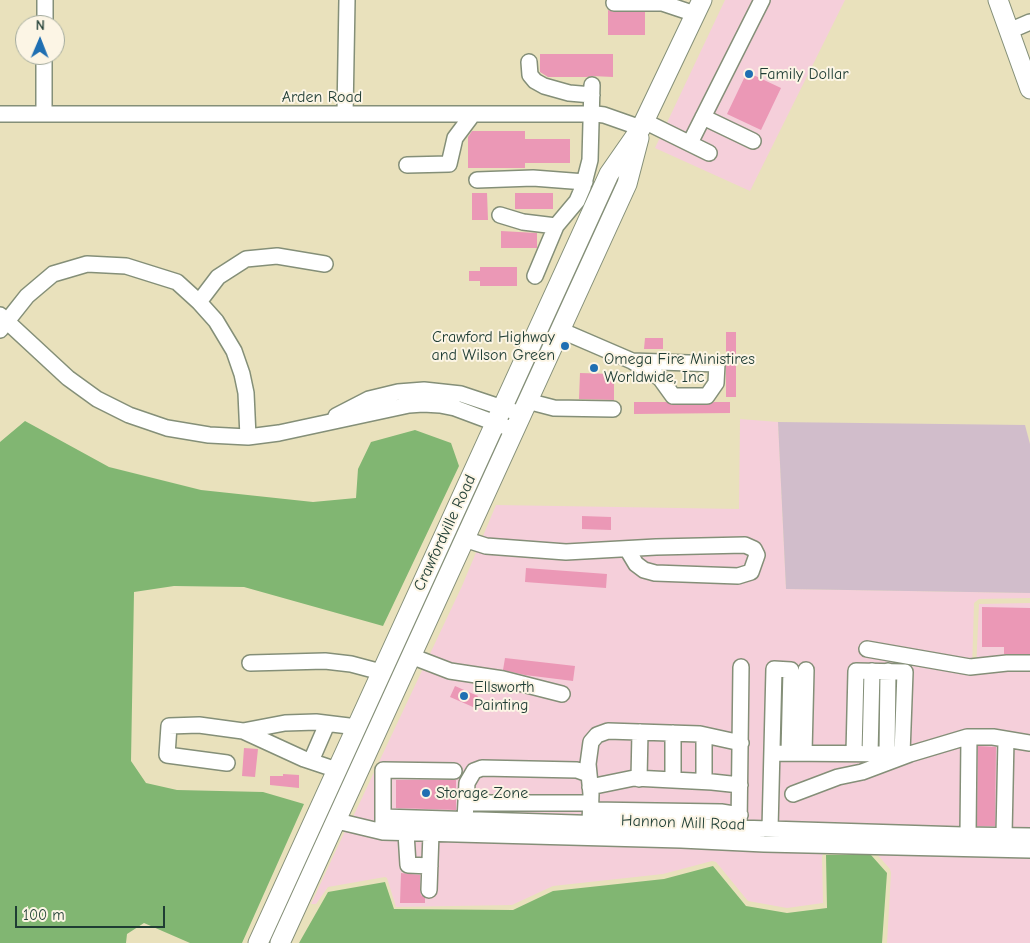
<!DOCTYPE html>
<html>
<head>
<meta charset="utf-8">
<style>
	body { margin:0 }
	#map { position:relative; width:1030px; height:943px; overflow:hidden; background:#e9e1bc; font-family:"Comic Neue",sans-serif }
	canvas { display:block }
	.north { position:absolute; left:15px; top:15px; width:50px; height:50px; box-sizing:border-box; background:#fcf5e5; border:1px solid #a4ab9e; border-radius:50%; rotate:1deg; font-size:14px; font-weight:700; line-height:20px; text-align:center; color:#1f3d34 }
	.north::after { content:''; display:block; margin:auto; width:18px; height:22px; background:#1f6fb2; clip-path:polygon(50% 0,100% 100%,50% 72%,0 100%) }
	.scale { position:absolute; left:15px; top:906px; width:150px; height:22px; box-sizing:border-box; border:2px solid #1f3d34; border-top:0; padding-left:6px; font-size:15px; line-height:18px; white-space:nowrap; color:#1f3d34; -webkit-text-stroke:4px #fcf5e5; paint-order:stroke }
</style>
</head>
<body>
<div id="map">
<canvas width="1030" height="943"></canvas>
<div class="north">N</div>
<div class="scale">100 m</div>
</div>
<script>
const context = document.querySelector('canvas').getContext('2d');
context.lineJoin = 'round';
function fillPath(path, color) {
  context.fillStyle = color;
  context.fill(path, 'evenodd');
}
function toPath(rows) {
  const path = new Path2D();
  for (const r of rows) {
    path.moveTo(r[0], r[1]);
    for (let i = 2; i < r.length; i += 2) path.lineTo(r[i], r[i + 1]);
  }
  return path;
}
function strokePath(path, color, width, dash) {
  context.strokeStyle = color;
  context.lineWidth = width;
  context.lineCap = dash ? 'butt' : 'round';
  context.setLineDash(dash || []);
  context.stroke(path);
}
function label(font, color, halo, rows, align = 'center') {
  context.font = font + ' "Comic Neue",sans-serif';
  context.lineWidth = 4;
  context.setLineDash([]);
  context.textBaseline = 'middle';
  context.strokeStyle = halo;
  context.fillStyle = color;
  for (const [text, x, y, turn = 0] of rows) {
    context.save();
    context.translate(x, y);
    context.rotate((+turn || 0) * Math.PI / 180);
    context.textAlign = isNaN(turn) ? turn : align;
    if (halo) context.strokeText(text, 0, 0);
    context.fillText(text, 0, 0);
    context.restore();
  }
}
const built = toPath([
	[725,0,845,0,750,191,655,148],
	[740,419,778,422,786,589,1030,593,1030,598,979,599,974,603,972,669,977,675,1009,669,1030,670,1030,844,383,826,352,819,462,586,496,505,739,509],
	[1030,603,1030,665,976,670,979,604],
	[346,829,825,851,822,856,823,903,787,908,748,901,716,862,712,861,663,874,553,886,512,905,396,907,387,878,385,877,328,887,316,904,311,904],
	[875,852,1030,855,1030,943,887,943,891,873,890,869]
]);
const industrial = toPath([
	[778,422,1025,425,1030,444,1030,593,786,589]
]);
const forest = toPath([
	[25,421,109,467,201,490,313,502,356,498,358,469,371,442,415,430,451,443,459,466,383,626,244,587,174,586,134,592,131,761,146,783,177,790,263,792,304,804,242,943,190,943,144,923,127,934,126,943,0,943,0,442],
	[826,855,871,855,887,873,882,943,299,943,328,892,385,882,394,909,513,910,553,891,664,879,713,866,746,906,787,913,827,908]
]);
const building = toPath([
	[608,10,614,12,645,12,645,35,608,35],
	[540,54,613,54,613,77,592,76,587,77,548,77,540,72],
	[747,72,781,88,761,130,727,114],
	[472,131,525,131,525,139,570,139,570,163,525,163,525,168,468,168,468,137],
	[472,193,487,193,488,220,472,220],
	[515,193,553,193,553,209,515,209],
	[501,231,537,233,537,248,501,248],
	[480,267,517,267,517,286,480,286,480,281,469,281,469,271,480,271],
	[726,332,736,332,736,397,726,397],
	[645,338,663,338,663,349,644,349],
	[580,373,614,374,614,400,579,399],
	[634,402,666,402,673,405,707,405,714,402,730,402,730,413,634,414],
	[582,516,611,517,611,530,582,529],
	[526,568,607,574,606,588,525,582],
	[982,607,1030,608,1030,654,1004,654,1004,647,982,647],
	[505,658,575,666,573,681,525,675,503,670],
	[455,686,478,696,473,707,450,697],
	[978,746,996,747,995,826,977,826],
	[244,748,258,749,255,777,242,776],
	[283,774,299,775,299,788,270,785,270,776,283,776],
	[396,780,456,780,456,810,396,808],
	[401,873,420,875,420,890,421,895,425,898,425,903,400,903]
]);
const minor = toPath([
	[614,3,662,3,695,14],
	[45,25,45,0],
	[1009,31,1030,22],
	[529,62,530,75,535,81,544,86,569,93,592,95],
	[0,114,596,114,604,115,641,128],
	[44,114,44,55],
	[345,114,347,0],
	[703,117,753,141],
	[644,121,709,153],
	[690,143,762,0],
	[407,165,449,164,455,138,473,114],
	[477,180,533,178,585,182],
	[500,215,523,222,556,226],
	[535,276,556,226,577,201,583,187,590,160,592,85],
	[199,302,218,277,246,259,277,256,325,264],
	[0,315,68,378,97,399,129,415,167,428,209,435,248,437,279,433,409,405,423,404,440,405,455,408,514,430],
	[0,330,27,296,53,274,87,264,126,266,177,282,199,302,216,321,234,351,242,374,246,393,248,437],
	[560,330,632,361,717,364,716,383,707,396,673,396,660,378,632,361],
	[527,401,554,408,613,409],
	[336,416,369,399,398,392,424,390,461,394,521,414],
	[464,539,486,546,566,552,656,547,745,545,754,549,757,555,751,572,738,576,655,573,644,570,636,564,627,549],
	[867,649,970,667,1007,663,1030,663],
	[411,656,450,671,503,679,562,694],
	[250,663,325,661,351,664,381,672],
	[243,731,285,723,316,722,357,727],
	[673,733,673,780],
	[704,735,704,781],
	[779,753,901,754],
	[804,753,806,670],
	[854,753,856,671,905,672,902,754],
	[870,754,872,671],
	[887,754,888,671],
	[311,761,327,724],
	[227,763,167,755,169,726,199,725,243,731,304,759,337,770],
	[639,779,640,732],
	[590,787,634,778,712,782,740,785],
	[793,794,838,777,862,772,910,754,967,737,993,737,1030,743],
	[466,803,591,803],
	[591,810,721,812,740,815],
	[383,817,963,835,1030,836],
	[465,820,467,783,474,771,482,768,577,770,588,774],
	[337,821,383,832,681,840,764,844,1030,850],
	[590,824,591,794,588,764,591,742,597,735,608,731,700,734,741,743],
	[383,826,383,770,454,771],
	[739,828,741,667],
	[770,829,774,669,791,670,789,753],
	[406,833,408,865,430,866],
	[968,835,969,737],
	[1004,835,1006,739],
	[429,890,431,833]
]);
const major = toPath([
	[998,0,1030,89],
	[258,943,609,174,641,128,702,0],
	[280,943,627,184,639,138]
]);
const markers = [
	[749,74,5,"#1f6fb2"],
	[565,346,5,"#1f6fb2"],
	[594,368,5,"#1f6fb2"],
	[464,696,5,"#1f6fb2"],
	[426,793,5,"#1f6fb2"]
];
const poiNames = [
	["Family Dollar",759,74],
	["Crawford Highway",555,337,"right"],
	["and Wilson Green",555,355,"right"],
	["Omega Fire Ministires",604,359],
	["Worldwide, Inc",604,377],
	["Ellsworth",474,687],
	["Painting",474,705],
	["Storage Zone",436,793]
];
const streetNames = [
	["Arden Road",322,97],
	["Crawfordville Road",445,533,-65],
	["Hannon Mill Road",683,823,2]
];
fillPath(built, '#f5cfda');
fillPath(industrial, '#d1bdcb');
fillPath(forest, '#81b672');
fillPath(building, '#eb98b6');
strokePath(minor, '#848f78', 18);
strokePath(major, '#848f78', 21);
strokePath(minor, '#fff', 15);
strokePath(major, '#fff', 19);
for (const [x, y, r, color] of markers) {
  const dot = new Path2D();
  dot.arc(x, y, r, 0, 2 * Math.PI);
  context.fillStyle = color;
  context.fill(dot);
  strokePath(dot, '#fcf5e5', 2);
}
label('16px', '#1f3d34', '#fcf5e5', poiNames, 'left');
label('16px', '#1f3d34', '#fcf5e5', streetNames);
</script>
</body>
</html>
